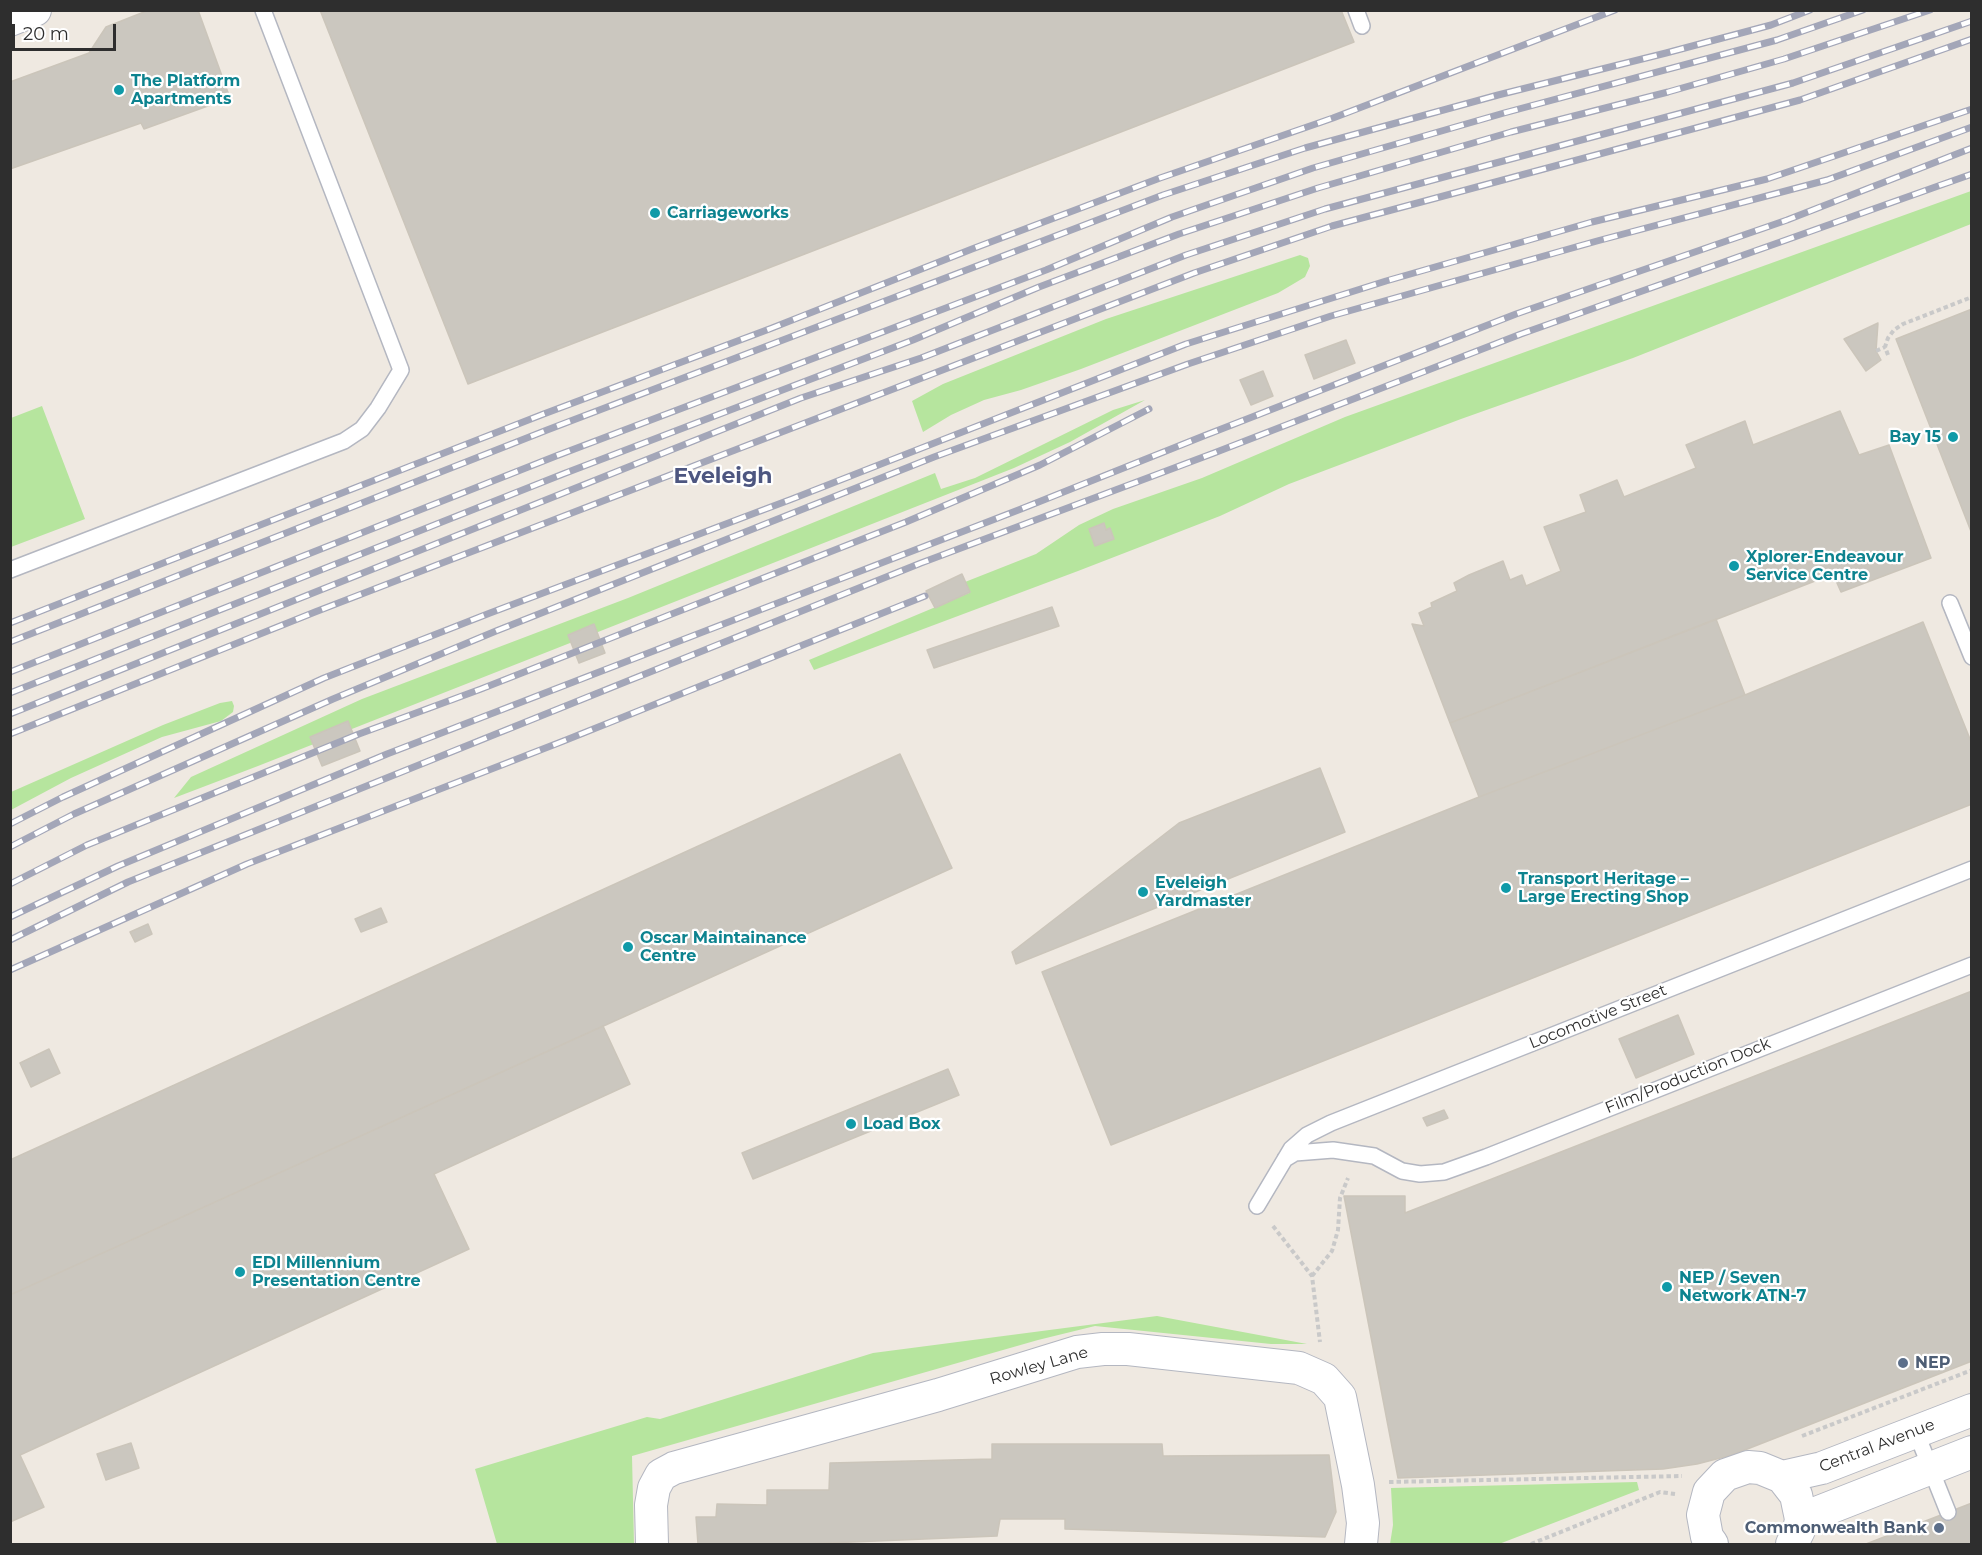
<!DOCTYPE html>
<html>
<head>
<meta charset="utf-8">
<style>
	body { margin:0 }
	#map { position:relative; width:1982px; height:1555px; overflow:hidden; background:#efe9e1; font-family:Montserrat,sans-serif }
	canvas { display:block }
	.frame { position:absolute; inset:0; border:12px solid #2e2e2e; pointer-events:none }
	.scale { position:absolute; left:12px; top:24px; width:104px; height:27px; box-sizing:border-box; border:3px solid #2e2e2e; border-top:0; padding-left:8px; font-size:18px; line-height:21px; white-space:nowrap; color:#2e2e2e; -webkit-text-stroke:4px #fff; paint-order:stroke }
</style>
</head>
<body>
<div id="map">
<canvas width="1982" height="1555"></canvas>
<div class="frame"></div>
<div class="scale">20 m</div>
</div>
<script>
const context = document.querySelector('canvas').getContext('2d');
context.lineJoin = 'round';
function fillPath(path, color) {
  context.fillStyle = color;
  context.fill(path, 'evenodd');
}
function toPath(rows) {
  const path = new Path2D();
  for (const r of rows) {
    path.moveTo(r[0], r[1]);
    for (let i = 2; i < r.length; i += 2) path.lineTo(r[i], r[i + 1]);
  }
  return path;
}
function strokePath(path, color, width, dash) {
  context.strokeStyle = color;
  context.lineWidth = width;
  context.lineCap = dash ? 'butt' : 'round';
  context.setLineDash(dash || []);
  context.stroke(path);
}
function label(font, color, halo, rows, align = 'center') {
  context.font = font + ' Montserrat,sans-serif';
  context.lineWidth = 4.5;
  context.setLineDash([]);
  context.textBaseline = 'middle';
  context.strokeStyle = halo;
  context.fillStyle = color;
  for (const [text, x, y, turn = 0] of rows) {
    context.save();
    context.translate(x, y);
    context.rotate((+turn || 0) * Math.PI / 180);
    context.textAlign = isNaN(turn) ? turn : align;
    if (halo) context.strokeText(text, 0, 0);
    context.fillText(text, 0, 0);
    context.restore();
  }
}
const green = toPath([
	[1971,191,1971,224,1633,358,1461,419,1289,484,1220,516,1078,571,814,670,809,660,969,593,965,582,1036,554,1079,525,1113,509,1202,478,1345,417],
	[1300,255,1308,258,1310,266,1305,277,1278,293,1081,369,1021,390,984,400,951,415,923,432,912,401,943,384,1106,319],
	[1145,400,1070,442,1014,468,258,766,174,798,191,777,362,699,628,598,935,473,941,489,975,478,1113,410],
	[42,406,85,519,11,547,11,418],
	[232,701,234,706,233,712,221,721,162,737,71,778,11,810,11,792,163,725,220,703],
	[1157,1316,1307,1344,1271,1344,1095,1326,1038,1340,632,1456,634,1544,497,1544,475,1469,647,1417,660,1419,873,1353],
	[1637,1482,1639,1490,1499,1544,1390,1544,1393,1525,1391,1488]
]);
const building = toPath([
	[149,10,198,10,230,98,144,129,141,123,10,169,10,82,89,53,106,27,149,10],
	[320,10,1341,10,1354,42,468,384,320,10],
	[1972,309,1972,534,1896,339,1972,309],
	[1878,323,1876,351,1881,360,1866,371,1844,339,1878,323],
	[1346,340,1355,363,1314,379,1305,355,1346,340],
	[1263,371,1273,396,1251,405,1240,380,1263,371],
	[1840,411,1859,455,1889,445,1931,558,1841,592,1833,574,1450,723,1412,624,1424,626,1419,613,1432,607,1431,603,1457,591,1454,583,1469,575,1503,561,1510,580,1522,575,1526,586,1561,571,1544,527,1586,512,1580,495,1617,480,1624,497,1696,468,1686,445,1745,421,1753,445,1840,411],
	[1104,523,1106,530,1110,528,1114,539,1095,546,1089,529,1104,523],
	[962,574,970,592,935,608,926,591,962,574],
	[1052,607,1059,626,934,668,927,650,1052,607],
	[1716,619,1745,695,1479,797,1450,723,1716,619],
	[1923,622,1972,744,1972,804,1111,1145,1042,972,1479,797,1745,695,1923,622],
	[594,624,605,653,579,663,568,635,594,624],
	[348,721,360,751,322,766,310,737,348,721],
	[900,754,952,868,10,1295,10,1160,900,754],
	[1320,768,1345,832,1016,964,1012,952,1179,823,1320,768],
	[381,908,387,922,361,932,355,919,381,908],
	[148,924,152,934,135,942,130,932,148,924],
	[1972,991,1972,1361,1732,1455,1697,1464,1663,1469,1398,1478,1344,1196,1405,1196,1405,1213,1972,991],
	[1678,1015,1694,1054,1636,1078,1619,1039,1678,1015],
	[603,1026,630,1084,434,1174,469,1249,20,1455,44,1507,10,1522,10,1295,603,1026],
	[49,1049,60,1073,31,1087,20,1063,49,1049],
	[948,1069,959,1095,753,1179,742,1153,948,1069],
	[1444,1110,1448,1118,1427,1126,1423,1118,1444,1110],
	[131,1443,139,1468,106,1480,97,1454,131,1443],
	[992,1444,1162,1444,1163,1456,1329,1455,1336,1512,1325,1537,1065,1529,1065,1519,1000,1519,997,1536,805,1544,698,1544,696,1517,716,1517,717,1504,767,1505,767,1490,829,1490,830,1463,992,1459,992,1444],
	[1972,1503,1972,1544,1866,1544,1972,1503]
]);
const path = toPath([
	[1876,351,1885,347],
	[1888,355,1885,347,1888,338,1894,330,1903,324,1972,297],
	[1273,1226,1312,1276,1320,1342],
	[1312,1276,1332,1251,1338,1230,1340,1198,1348,1178],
	[1802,1436,1972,1370],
	[1389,1482,1682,1476],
	[1531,1544,1660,1492,1675,1494]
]);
const lane = toPath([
	[1356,10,1362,26],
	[10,570,344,441,362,429,378,408,401,370,263,10],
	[1950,603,1972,657],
	[1285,1159,1295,1153,1333,1150,1374,1156,1402,1171,1420,1174,1444,1172,1486,1157,1972,965],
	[1257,1206,1291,1149,1307,1135,1331,1123,1972,869],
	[1916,1432,1948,1512]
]);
const street = toPath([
	[10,20,35,10],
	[1782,1477,1822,1468,1972,1410],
	[1801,1519,1972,1452],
	[652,1544,651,1505,654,1488,661,1475,674,1468,938,1395,1077,1352,1103,1349,1128,1349,1299,1368,1324,1379,1340,1397,1358,1485,1363,1523,1361,1544],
	[1712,1544,1707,1537,1703,1515,1709,1492,1725,1475,1748,1467,1760,1468,1782,1477,1796,1495,1801,1519,1799,1530,1792,1544]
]);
const rail = toPath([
	[10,623,541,415,772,328,972,249,1160,178,1333,118,1615,10],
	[10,642,547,430,1163,195,1305,148,1498,95,1666,53,1771,25,1810,10],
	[10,672,556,456,1046,270,1172,217,1313,168,1504,113,1777,40,1863,10],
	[10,693,563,474,913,340,1039,287,1179,234,1318,188,1511,132,1668,92,1784,59,1930,10],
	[10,714,801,398,921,358,1186,255,1325,209,1793,83,1972,21],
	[10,734,315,612,1194,273,1332,226,1800,100,1972,39],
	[10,824,63,797,324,678,490,613,792,499,1186,344,1386,281,1592,222,1767,179,1972,109],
	[10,847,74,814,333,699,496,631,934,457,1188,364,1331,316,1597,241,1827,180,1972,127],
	[10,884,87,845,359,734,481,689,906,522,1040,465,1149,409],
	[10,917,118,866,387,754,1021,509,1206,435,1516,314,1787,220,1972,148],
	[10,940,128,882,921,563,1214,453,1521,334,1972,174],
	[10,970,247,864,566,740,925,596]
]);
const markers = [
	[119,90,6,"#0f9aa8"],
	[655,213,6,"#0f9aa8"],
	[1953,437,6,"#0f9aa8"],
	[1734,566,6,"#0f9aa8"],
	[1506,888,6,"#0f9aa8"],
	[1143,892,6,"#0f9aa8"],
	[628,947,6,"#0f9aa8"],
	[851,1124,6,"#0f9aa8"],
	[240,1272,6,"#0f9aa8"],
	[1667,1287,6,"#0f9aa8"],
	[1903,1363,6,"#5c6f8a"],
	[1939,1528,6,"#5c6f8a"]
];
const cultureNames = [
	["The Platform",131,81],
	["Apartments",131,99],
	["Carriageworks",667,213],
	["Bay 15",1941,437,"right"],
	["Xplorer-Endeavour",1746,557],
	["Service Centre",1746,575],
	["Transport Heritage –",1518,879],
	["Large Erecting Shop",1518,897],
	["Eveleigh",1155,883],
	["Yardmaster",1155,901],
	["Oscar Maintainance",640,938],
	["Centre",640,956],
	["Load Box",863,1124],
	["EDI Millennium",252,1263],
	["Presentation Centre",252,1281],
	["NEP / Seven",1679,1278],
	["Network ATN-7",1679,1296]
];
const streetNames = [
	["Locomotive Street",1598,1017,-22],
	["Film/Production Dock",1688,1076,-22],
	["Rowley Lane",1039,1366,-16],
	["Central Avenue",1877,1446,-21]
];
const serviceNames = [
	["NEP",1915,1363],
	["Commonwealth Bank",1927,1528,"right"]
];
const districtNames = [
	["Eveleigh",723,477]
];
fillPath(green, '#b6e59e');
fillPath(building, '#cbc7bf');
strokePath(building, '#cbc5ba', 1.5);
strokePath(lane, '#b4b7c1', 18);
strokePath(street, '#b4b7c1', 34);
strokePath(path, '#c9c9c9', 4, [4.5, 3]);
strokePath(lane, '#fff', 15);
strokePath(street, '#fff', 32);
strokePath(rail, '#a3a6b8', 7);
strokePath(rail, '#fff', 4.5, [14]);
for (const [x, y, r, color] of markers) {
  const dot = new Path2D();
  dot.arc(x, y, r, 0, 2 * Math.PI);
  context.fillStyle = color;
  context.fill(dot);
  strokePath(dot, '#fff', 2);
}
label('bold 16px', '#0d838f', '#fff', cultureNames, 'left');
label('16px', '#2e2e2e', '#fff', streetNames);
label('bold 16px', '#4e5e75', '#fff', serviceNames, 'left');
label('bold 22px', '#4d5680', '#fff', districtNames);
</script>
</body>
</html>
